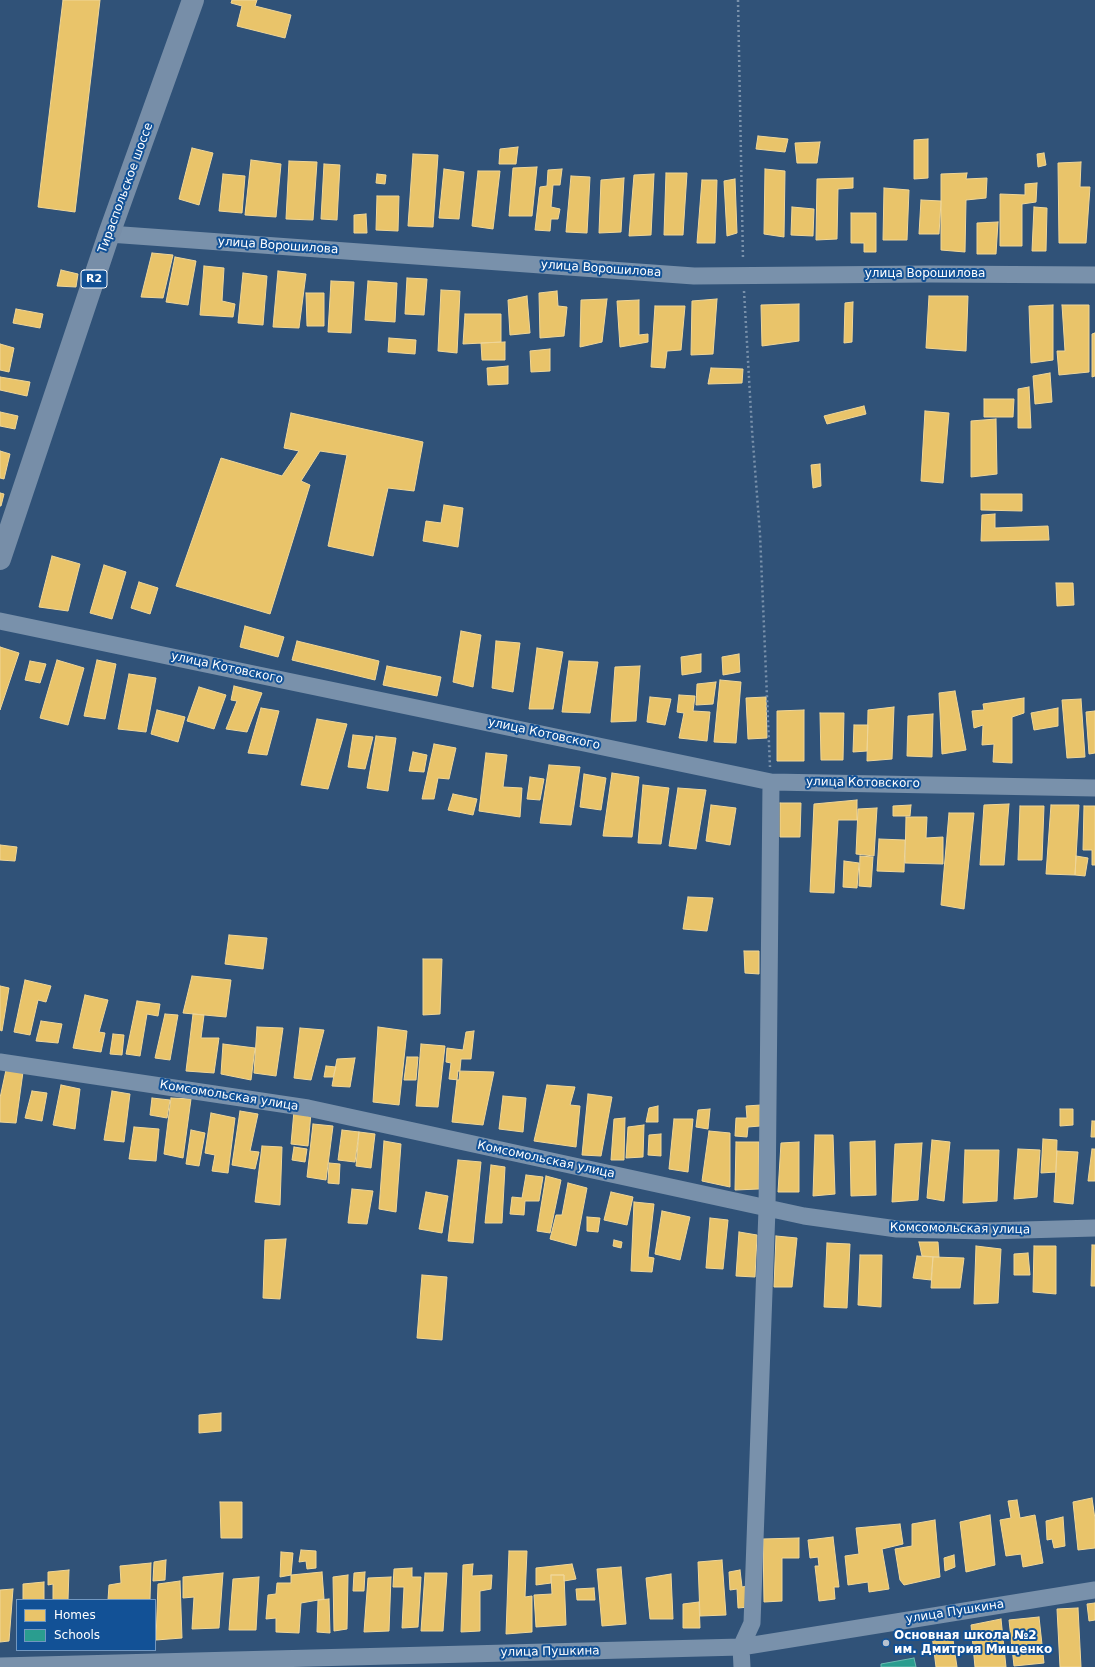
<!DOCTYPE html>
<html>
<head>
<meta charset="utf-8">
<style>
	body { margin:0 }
	#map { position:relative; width:1095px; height:1667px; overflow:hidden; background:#305278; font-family:"DejaVu Sans",sans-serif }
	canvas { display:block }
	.legend { position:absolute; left:16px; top:1599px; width:140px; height:52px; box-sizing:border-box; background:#125196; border:1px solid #7197c0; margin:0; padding:5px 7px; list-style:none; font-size:12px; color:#fff }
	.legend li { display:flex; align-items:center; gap:8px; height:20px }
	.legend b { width:20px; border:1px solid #7197c0 }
</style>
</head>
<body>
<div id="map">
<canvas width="1095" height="1667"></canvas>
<ul class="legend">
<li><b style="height:11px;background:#e9c46a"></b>Homes</li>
<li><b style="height:11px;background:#2a9d8f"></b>Schools</li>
</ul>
</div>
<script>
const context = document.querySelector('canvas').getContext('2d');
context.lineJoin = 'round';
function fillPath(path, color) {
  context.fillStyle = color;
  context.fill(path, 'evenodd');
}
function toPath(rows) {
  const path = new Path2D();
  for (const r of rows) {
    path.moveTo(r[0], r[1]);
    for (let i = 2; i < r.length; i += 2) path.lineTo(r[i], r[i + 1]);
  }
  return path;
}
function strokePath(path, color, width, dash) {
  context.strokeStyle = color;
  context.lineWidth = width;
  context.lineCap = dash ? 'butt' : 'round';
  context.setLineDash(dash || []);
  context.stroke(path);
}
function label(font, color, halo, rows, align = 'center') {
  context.font = font + ' "DejaVu Sans",sans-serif';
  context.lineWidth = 4;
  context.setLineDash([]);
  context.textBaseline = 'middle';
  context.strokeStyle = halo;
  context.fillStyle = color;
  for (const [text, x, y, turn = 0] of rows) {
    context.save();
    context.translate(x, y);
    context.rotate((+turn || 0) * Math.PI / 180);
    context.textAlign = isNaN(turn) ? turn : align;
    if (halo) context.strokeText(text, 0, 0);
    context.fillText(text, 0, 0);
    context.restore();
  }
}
const homes = toPath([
	[63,0,100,0,75,212,38,207,63,0],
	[232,0,257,0,255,6,291,15,285,38,237,26,242,6,231,3,232,0],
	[758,136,788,139,785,152,756,149,758,136],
	[928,139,928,178,914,179,914,140,928,139],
	[820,142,817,163,797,163,795,143,820,142],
	[518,147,516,164,499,164,500,149,518,147],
	[192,148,213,153,199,205,179,199,192,148],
	[1044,153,1046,165,1038,167,1037,154,1044,153],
	[413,154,438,155,433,227,408,226,413,154],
	[251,160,281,164,276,217,245,215,251,160],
	[289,161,317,162,313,220,286,219,289,161],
	[1081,162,1080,187,1090,187,1086,243,1059,243,1058,163,1081,162],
	[324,164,340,165,337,220,321,219,324,164],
	[537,167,532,216,509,216,513,168,537,167],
	[444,169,464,172,459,219,439,218,444,169],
	[562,169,560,185,553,185,551,207,560,209,558,219,551,219,550,231,535,230,540,187,547,186,548,170,562,169],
	[765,169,785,171,784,237,764,234,765,169],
	[478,171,500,171,493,229,472,226,478,171],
	[666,173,687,173,683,235,664,235,666,173],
	[967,173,966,179,987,178,986,198,966,200,965,252,941,250,941,174,967,173],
	[223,174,245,176,242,213,219,211,223,174],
	[377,174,386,175,385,184,376,183,377,174],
	[654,174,651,235,629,236,634,175,654,174],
	[571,176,590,177,587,233,566,232,571,176],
	[624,178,621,232,599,233,601,180,624,178],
	[853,178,853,188,838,189,837,239,816,240,817,179,853,178],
	[735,179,737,233,727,236,724,181,735,179],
	[702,180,717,180,715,243,697,243,702,180],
	[1037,183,1036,202,1022,204,1022,246,1000,246,1000,194,1025,195,1025,184,1037,183],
	[884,188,909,190,907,240,883,240,884,188],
	[377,196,399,196,398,231,376,230,377,196],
	[921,200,941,201,939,234,919,234,921,200],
	[792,207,814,209,813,236,791,235,792,207],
	[1034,207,1047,208,1046,251,1032,251,1034,207],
	[851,213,876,213,876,252,864,252,864,243,851,243,851,213],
	[366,214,367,233,354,233,354,215,366,214],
	[998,222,996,254,977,254,977,223,998,222],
	[152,253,173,255,163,298,141,297,152,253],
	[175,257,196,261,188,305,166,302,175,257],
	[204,266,224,268,222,301,235,304,233,317,200,315,204,266],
	[61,270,78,274,76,287,57,286,61,270],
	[278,271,306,274,299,328,273,327,278,271],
	[243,273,267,276,263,325,238,323,243,273],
	[407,278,427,279,424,315,405,314,407,278],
	[331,281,354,282,351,333,328,332,331,281],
	[368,281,397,283,395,322,365,320,368,281],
	[441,290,460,291,457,353,438,351,441,290],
	[557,291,558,306,567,307,564,336,540,338,539,293,557,291],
	[306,293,324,293,324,326,307,326,306,293],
	[527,296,530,333,510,335,508,300,527,296],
	[929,296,968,296,966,351,926,348,929,296],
	[607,299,602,342,580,347,581,300,607,299],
	[717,299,713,354,691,355,692,301,717,299],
	[639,300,639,335,648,334,648,342,620,347,617,301,639,300],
	[853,302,852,342,844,343,845,303,853,302],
	[799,304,799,341,762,346,761,305,799,304],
	[1053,305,1053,360,1031,363,1029,306,1053,305],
	[1062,305,1089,305,1089,372,1059,375,1057,351,1065,351,1062,305],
	[655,306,685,306,681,350,667,351,665,368,651,367,655,306],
	[16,309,43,314,40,328,13,323,16,309],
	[465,314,501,314,501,342,463,344,465,314],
	[1095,333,1095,376,1092,377,1092,334,1095,333],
	[389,338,416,340,415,354,388,352,389,338],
	[505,342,505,360,482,360,481,343,505,342],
	[0,344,14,348,9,372,0,370,0,344],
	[550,349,550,371,531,372,530,351,550,349],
	[508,366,508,384,488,385,487,368,508,366],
	[711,368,743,369,742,383,708,384,711,368],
	[1050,373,1052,402,1035,404,1033,376,1050,373],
	[0,377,30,382,27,396,0,390,0,377],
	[1029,387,1031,428,1018,428,1018,389,1029,387],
	[984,399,1014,399,1013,417,984,417,984,399],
	[864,406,866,414,827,424,824,416,864,406],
	[925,411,949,413,943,483,921,481,925,411],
	[0,412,18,416,15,429,0,426,0,412],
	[291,413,423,442,414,491,388,488,373,556,328,546,347,455,320,451,301,481,310,485,270,614,176,586,221,458,282,476,299,451,284,448,291,413],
	[996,419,997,474,971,477,971,421,996,419],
	[0,451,10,454,4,479,0,478,0,451],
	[820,464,821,486,813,488,811,465,820,464],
	[0,493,4,494,1,506,0,506,0,493],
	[981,494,1022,494,1022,511,981,510,981,494],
	[444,505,463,508,458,547,423,541,426,521,441,523,444,505],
	[995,514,995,528,1048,526,1049,540,981,541,982,515,995,514],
	[52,556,80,564,68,611,39,607,52,556],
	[104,565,126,572,112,619,90,613,104,565],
	[139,582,158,588,150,614,131,608,139,582],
	[1056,583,1073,583,1074,605,1057,606,1056,583],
	[245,626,284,637,278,657,240,647,245,626],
	[461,631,481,635,473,687,453,682,461,631],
	[297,641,379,661,375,680,292,660,297,641],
	[496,641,520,643,513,692,492,688,496,641],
	[0,647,19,653,0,710,0,647],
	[537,648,563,652,553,709,529,709,537,648],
	[701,654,701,672,682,675,681,657,701,654],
	[739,654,740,672,723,675,722,657,739,654],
	[57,660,84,668,68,725,40,718,57,660],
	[97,660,116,664,105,719,84,716,97,660],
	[30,661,46,664,40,683,25,680,30,661],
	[569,661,598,662,590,713,562,712,569,661],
	[387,666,441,677,437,696,383,685,387,666],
	[640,666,636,721,611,722,615,667,640,666],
	[129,674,156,678,146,732,118,729,129,674],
	[720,680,741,682,736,743,714,742,720,680],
	[716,682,713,704,696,705,697,684,716,682],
	[234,686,262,693,247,732,226,729,237,701,231,700,234,686],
	[199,687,226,695,214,729,187,721,199,687],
	[955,691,966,750,942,754,939,693,955,691],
	[679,695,695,696,693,711,710,712,707,741,679,738,684,713,677,712,679,695],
	[650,697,671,699,665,725,647,722,650,697],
	[766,697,767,738,748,739,746,698,766,697],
	[1024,698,1024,713,1012,717,1012,763,993,762,994,744,982,745,983,725,974,728,972,711,984,710,983,704,1024,698],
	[1081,699,1085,757,1067,758,1062,700,1081,699],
	[894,707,892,759,867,761,868,710,894,707],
	[261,708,279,711,267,755,248,753,261,708],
	[1058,708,1058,726,1034,730,1031,713,1058,708],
	[157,710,185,717,178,742,151,734,157,710],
	[804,710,804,761,777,761,777,711,804,710],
	[1095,711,1095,753,1089,754,1086,712,1095,711],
	[820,713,844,713,843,760,821,760,820,713],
	[933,714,932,757,907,756,908,716,933,714],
	[317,719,347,724,328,789,301,785,317,719],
	[854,725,868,725,867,751,853,752,854,725],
	[353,735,373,737,365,769,348,767,353,735],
	[376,736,396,738,388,791,367,788,376,736],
	[434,744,456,748,449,779,438,778,434,799,422,799,434,744],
	[413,752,427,755,424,772,409,771,413,752],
	[486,753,507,755,503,787,522,788,520,817,479,811,486,753],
	[549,765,580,767,571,825,540,823,549,765],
	[612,773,639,777,632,837,603,836,612,773],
	[584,774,606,778,601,810,580,807,584,774],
	[530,777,544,779,540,800,527,799,530,777],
	[643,785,669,788,661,844,638,843,643,785],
	[678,788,706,790,696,849,669,846,678,788],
	[453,794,477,799,473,815,448,810,453,794],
	[857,800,857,820,838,820,834,893,810,892,814,804,857,800],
	[780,803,801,803,800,837,780,837,780,803],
	[1009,804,1004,865,980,865,984,805,1009,804],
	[711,805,736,808,730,845,706,841,711,805],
	[911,805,910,816,893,816,893,806,911,805],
	[1051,805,1079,805,1075,875,1046,874,1051,805],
	[1020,806,1044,806,1042,860,1018,860,1020,806],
	[1084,806,1095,806,1095,865,1092,865,1092,850,1083,850,1084,806],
	[877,808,874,856,856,854,858,809,877,808],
	[949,813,974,813,964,909,941,905,949,813],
	[906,817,927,817,926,838,943,837,943,864,905,863,906,817],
	[879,839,905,840,904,872,877,871,879,839],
	[0,845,17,847,15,861,0,860,0,845],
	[860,856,873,857,871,887,859,886,860,856],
	[1076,856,1088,858,1085,876,1075,875,1076,856],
	[844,861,859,863,857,888,843,887,844,861],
	[688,897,713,898,707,931,683,929,688,897],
	[229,935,267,938,263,969,225,964,229,935],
	[744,951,759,951,759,974,745,973,744,951],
	[423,959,442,959,440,1014,423,1015,423,959],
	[192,976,231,980,226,1017,183,1013,192,976],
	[25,980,51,986,46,1002,38,1000,30,1035,14,1032,25,980],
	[0,986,9,988,2,1031,0,1030,0,986],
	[85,995,108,1000,99,1032,105,1033,101,1052,73,1048,85,995],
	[137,1001,160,1004,158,1016,147,1014,140,1056,126,1054,137,1001],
	[165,1014,178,1015,170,1060,155,1058,165,1014],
	[193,1014,204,1015,201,1038,219,1038,214,1073,186,1071,193,1014],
	[41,1021,62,1024,58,1043,36,1041,41,1021],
	[257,1027,283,1028,276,1076,254,1073,257,1027],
	[378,1027,407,1031,399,1105,373,1102,378,1027],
	[300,1028,324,1030,311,1080,294,1078,300,1028],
	[474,1031,471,1059,461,1059,459,1080,449,1079,451,1063,446,1062,447,1048,463,1050,466,1032,474,1031],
	[113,1034,124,1035,122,1055,110,1054,113,1034],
	[223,1044,255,1048,251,1080,221,1074,223,1044],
	[421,1044,445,1046,438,1107,416,1106,421,1044],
	[407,1057,418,1057,416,1080,404,1080,407,1057],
	[355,1058,350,1087,332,1086,337,1059,355,1058],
	[326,1066,336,1067,333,1077,324,1077,326,1066],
	[6,1070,23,1072,16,1123,0,1122,0,1098,6,1070],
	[458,1071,494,1072,483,1125,452,1122,458,1071],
	[61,1085,80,1089,75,1129,53,1125,61,1085],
	[547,1085,575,1087,570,1105,580,1106,576,1147,534,1141,547,1085],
	[32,1091,47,1093,42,1121,25,1118,32,1091],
	[112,1091,130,1094,124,1142,104,1140,112,1091],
	[588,1094,612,1097,601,1156,582,1155,588,1094],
	[503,1096,526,1098,523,1132,499,1129,503,1096],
	[152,1098,170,1100,167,1118,150,1115,152,1098],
	[171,1098,191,1099,183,1158,164,1154,171,1098],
	[761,1105,760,1126,748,1127,747,1137,735,1136,736,1118,747,1118,746,1106,761,1105],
	[658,1106,658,1122,646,1122,649,1108,658,1106],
	[710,1109,708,1129,696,1127,698,1110,710,1109],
	[1060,1109,1073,1109,1073,1125,1060,1126,1060,1109],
	[240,1111,258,1114,250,1151,259,1152,255,1169,232,1165,240,1111],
	[294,1111,311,1113,308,1146,291,1144,294,1111],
	[211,1113,235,1118,228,1173,212,1171,215,1155,205,1153,211,1113],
	[625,1118,624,1160,611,1160,614,1119,625,1118],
	[674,1119,693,1119,688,1172,669,1169,674,1119],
	[1092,1121,1095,1121,1095,1137,1091,1137,1092,1121],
	[313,1124,333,1126,326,1180,307,1177,313,1124],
	[644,1125,643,1157,626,1158,628,1127,644,1125],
	[134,1127,159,1129,156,1161,129,1159,134,1127],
	[191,1130,205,1133,199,1166,186,1164,191,1130],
	[342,1130,359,1132,355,1162,338,1160,342,1130],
	[709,1131,730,1133,730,1187,702,1181,709,1131],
	[359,1132,375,1134,371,1168,356,1166,359,1132],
	[661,1134,661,1156,648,1155,649,1135,661,1134],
	[815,1135,833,1135,835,1194,813,1196,815,1135],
	[1043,1139,1057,1140,1056,1172,1041,1173,1043,1139],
	[932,1140,950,1142,944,1201,927,1198,932,1140],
	[384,1141,401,1144,396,1212,379,1209,384,1141],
	[875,1141,876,1195,851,1196,850,1142,875,1141],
	[736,1142,759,1142,759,1189,735,1190,736,1142],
	[799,1142,799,1192,778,1192,781,1143,799,1142],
	[922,1143,918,1200,892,1202,895,1144,922,1143],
	[262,1146,282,1147,280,1205,255,1202,262,1146],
	[294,1147,307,1149,305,1162,292,1160,294,1147],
	[1018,1149,1040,1150,1037,1197,1014,1199,1018,1149],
	[1092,1149,1095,1149,1095,1181,1088,1181,1092,1149],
	[965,1150,999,1150,997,1201,963,1203,965,1150],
	[1057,1151,1078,1152,1073,1204,1054,1202,1057,1151],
	[458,1160,481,1162,473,1243,448,1241,458,1160],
	[329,1163,340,1164,339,1184,328,1183,329,1163],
	[491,1165,505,1167,502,1223,485,1223,491,1165],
	[526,1175,543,1177,539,1201,525,1201,524,1215,510,1214,512,1197,522,1198,526,1175],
	[546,1176,561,1180,550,1233,537,1231,546,1176],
	[568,1183,587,1188,576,1246,550,1239,556,1215,562,1215,568,1183],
	[352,1189,373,1191,367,1224,348,1223,352,1189],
	[426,1192,448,1196,442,1233,419,1229,426,1192],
	[611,1192,633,1197,627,1225,604,1220,611,1192],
	[634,1202,654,1204,648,1257,654,1258,652,1272,631,1271,634,1202],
	[662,1211,690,1217,680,1260,655,1254,662,1211],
	[587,1217,600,1218,598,1232,587,1231,587,1217],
	[710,1218,728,1220,723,1269,706,1268,710,1218],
	[739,1232,757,1235,755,1277,736,1276,739,1232],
	[776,1236,797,1238,792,1287,774,1287,776,1236],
	[286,1239,280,1299,263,1298,265,1240,286,1239],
	[614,1240,622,1242,621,1248,613,1246,614,1240],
	[919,1242,938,1242,939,1257,922,1256,919,1242],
	[827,1243,850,1244,847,1308,824,1307,827,1243],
	[1092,1245,1095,1245,1095,1286,1091,1286,1092,1245],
	[976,1246,1001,1249,998,1303,974,1304,976,1246],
	[1034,1246,1056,1246,1056,1294,1033,1292,1034,1246],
	[1028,1253,1030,1275,1014,1275,1014,1254,1028,1253],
	[860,1255,882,1255,881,1307,858,1305,860,1255],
	[917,1256,933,1257,931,1280,913,1278,917,1256],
	[933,1257,964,1258,960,1288,931,1288,933,1257],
	[422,1275,447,1277,442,1340,417,1338,422,1275],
	[221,1413,221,1431,199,1433,199,1415,221,1413],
	[1092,1498,1095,1519,1095,1548,1078,1550,1073,1502,1092,1498],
	[1017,1500,1020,1518,1035,1515,1043,1563,1023,1567,1021,1554,1006,1556,1000,1520,1011,1518,1008,1501,1017,1500],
	[220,1502,242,1502,242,1538,221,1538,220,1502],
	[990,1515,995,1565,966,1572,960,1522,990,1515],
	[1063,1517,1065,1546,1054,1548,1052,1539,1047,1540,1046,1521,1063,1517],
	[935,1520,940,1577,904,1585,900,1580,895,1549,912,1546,912,1524,935,1520],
	[900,1524,903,1544,882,1549,889,1589,869,1592,868,1582,848,1585,845,1556,859,1554,856,1528,900,1524],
	[833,1537,839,1587,834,1587,835,1599,819,1601,815,1566,819,1566,818,1557,810,1558,808,1540,833,1537],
	[799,1538,799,1558,782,1558,782,1601,764,1602,763,1539,799,1538],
	[301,1550,316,1551,316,1568,307,1569,306,1561,299,1562,301,1550],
	[509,1551,527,1551,525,1597,532,1596,532,1632,506,1634,509,1551],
	[281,1552,293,1553,291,1575,280,1577,281,1552],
	[954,1555,955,1567,945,1571,944,1558,954,1555],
	[166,1560,165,1580,153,1581,154,1562,166,1560],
	[722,1560,726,1615,700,1616,698,1562,722,1560],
	[151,1563,150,1600,108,1600,109,1585,121,1583,120,1566,151,1563],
	[473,1564,472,1576,492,1575,491,1589,480,1591,480,1631,461,1632,463,1565,473,1564],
	[572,1564,576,1579,564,1581,564,1575,551,1575,551,1583,536,1585,536,1568,572,1564],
	[621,1567,626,1624,602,1626,597,1569,621,1567],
	[412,1568,412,1577,421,1577,418,1627,402,1628,404,1587,393,1587,394,1569,412,1568],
	[69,1570,68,1600,53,1600,53,1584,48,1585,48,1572,69,1570],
	[740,1570,742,1587,748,1586,749,1607,738,1608,737,1589,730,1590,729,1572,740,1570],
	[322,1572,324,1599,301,1603,299,1633,276,1632,276,1618,266,1619,268,1595,276,1594,277,1583,291,1583,291,1575,322,1572],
	[365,1572,364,1591,353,1591,354,1573,365,1572],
	[223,1573,219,1628,192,1629,194,1597,183,1598,183,1577,223,1573],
	[425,1573,447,1573,443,1631,421,1631,425,1573],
	[671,1574,673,1619,650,1619,646,1578,671,1574],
	[348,1575,347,1629,334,1631,333,1577,348,1575],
	[551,1575,564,1575,566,1625,536,1627,534,1595,552,1594,551,1575],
	[259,1577,256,1630,229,1630,233,1579,259,1577],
	[391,1577,389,1631,364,1632,368,1578,391,1577],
	[180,1581,182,1638,156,1640,158,1584,180,1581],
	[44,1582,44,1600,23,1600,23,1584,44,1582],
	[594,1588,595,1600,577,1600,576,1589,594,1588],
	[13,1589,9,1641,0,1642,0,1590,13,1589],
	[329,1599,330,1633,317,1632,318,1600,329,1599],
	[699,1602,700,1628,683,1628,683,1604,699,1602],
	[1095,1603,1095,1620,1089,1621,1087,1604,1095,1603],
	[1078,1608,1081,1667,1060,1667,1057,1609,1078,1608],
	[1039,1617,1044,1663,1014,1666,1009,1620,1039,1617],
	[1001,1619,1006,1667,975,1667,971,1625,1001,1619],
	[952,1633,957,1667,936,1667,932,1635,952,1633]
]);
const schools = toPath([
	[914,1658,916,1667,881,1667,881,1664,914,1658]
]);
const path = toPath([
	[738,0,743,260],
	[744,291,752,430,760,534,770,767]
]);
const minor = toPath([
	[109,234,694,276,930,274,1095,275],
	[0,621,771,782,1095,788],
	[0,1062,308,1108,804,1216,897,1229,987,1231,1095,1228],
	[0,1666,741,1647,1095,1590],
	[742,1667,741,1647,752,1623,767,1209,771,782]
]);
const major = toPath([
	[0,559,109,234,193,0]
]);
const markers = [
	[886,1643,4,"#b7c2d0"]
];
const shields = [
	[94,279,26]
];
const shieldNames = [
	["R2",94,279]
];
const streetNames = [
	["Тираспольское шоссе",126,188,-70],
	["улица Ворошилова",278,246,4],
	["улица Ворошилова",601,269,4],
	["улица Ворошилова",925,274],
	["улица Котовского",227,668,12],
	["улица Котовского",544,734,12],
	["улица Котовского",863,783,1],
	["Комсомольская улица",229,1096,9],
	["Комсомольская улица",546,1160,12],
	["Комсомольская улица",960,1229,1],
	["улица Пушкина",955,1612,-9],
	["улица Пушкина",550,1652,-1]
];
const poiNames = [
	["Основная школа №2",894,1636],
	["им. Дмитрия Мищенко",894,1650]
];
fillPath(homes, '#e9c46a');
strokePath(homes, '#f0d697', 1);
fillPath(schools, '#2a9d8f');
strokePath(schools, '#6abab1', 1);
strokePath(path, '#7991ab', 2.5, [2, 3]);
strokePath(minor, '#7991ab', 17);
strokePath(major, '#778ea8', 22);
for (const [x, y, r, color] of markers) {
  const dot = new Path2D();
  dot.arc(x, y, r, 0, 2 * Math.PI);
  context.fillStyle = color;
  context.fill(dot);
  strokePath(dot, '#125196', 1.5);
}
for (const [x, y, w] of shields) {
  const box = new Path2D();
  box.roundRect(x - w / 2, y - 9, w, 18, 3);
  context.fillStyle = '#125196';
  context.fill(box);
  strokePath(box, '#fff', 1);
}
label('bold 11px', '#fff', null, shieldNames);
label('12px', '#fff', '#125196', streetNames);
label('bold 12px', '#fff', '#125196', poiNames, 'left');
</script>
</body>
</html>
